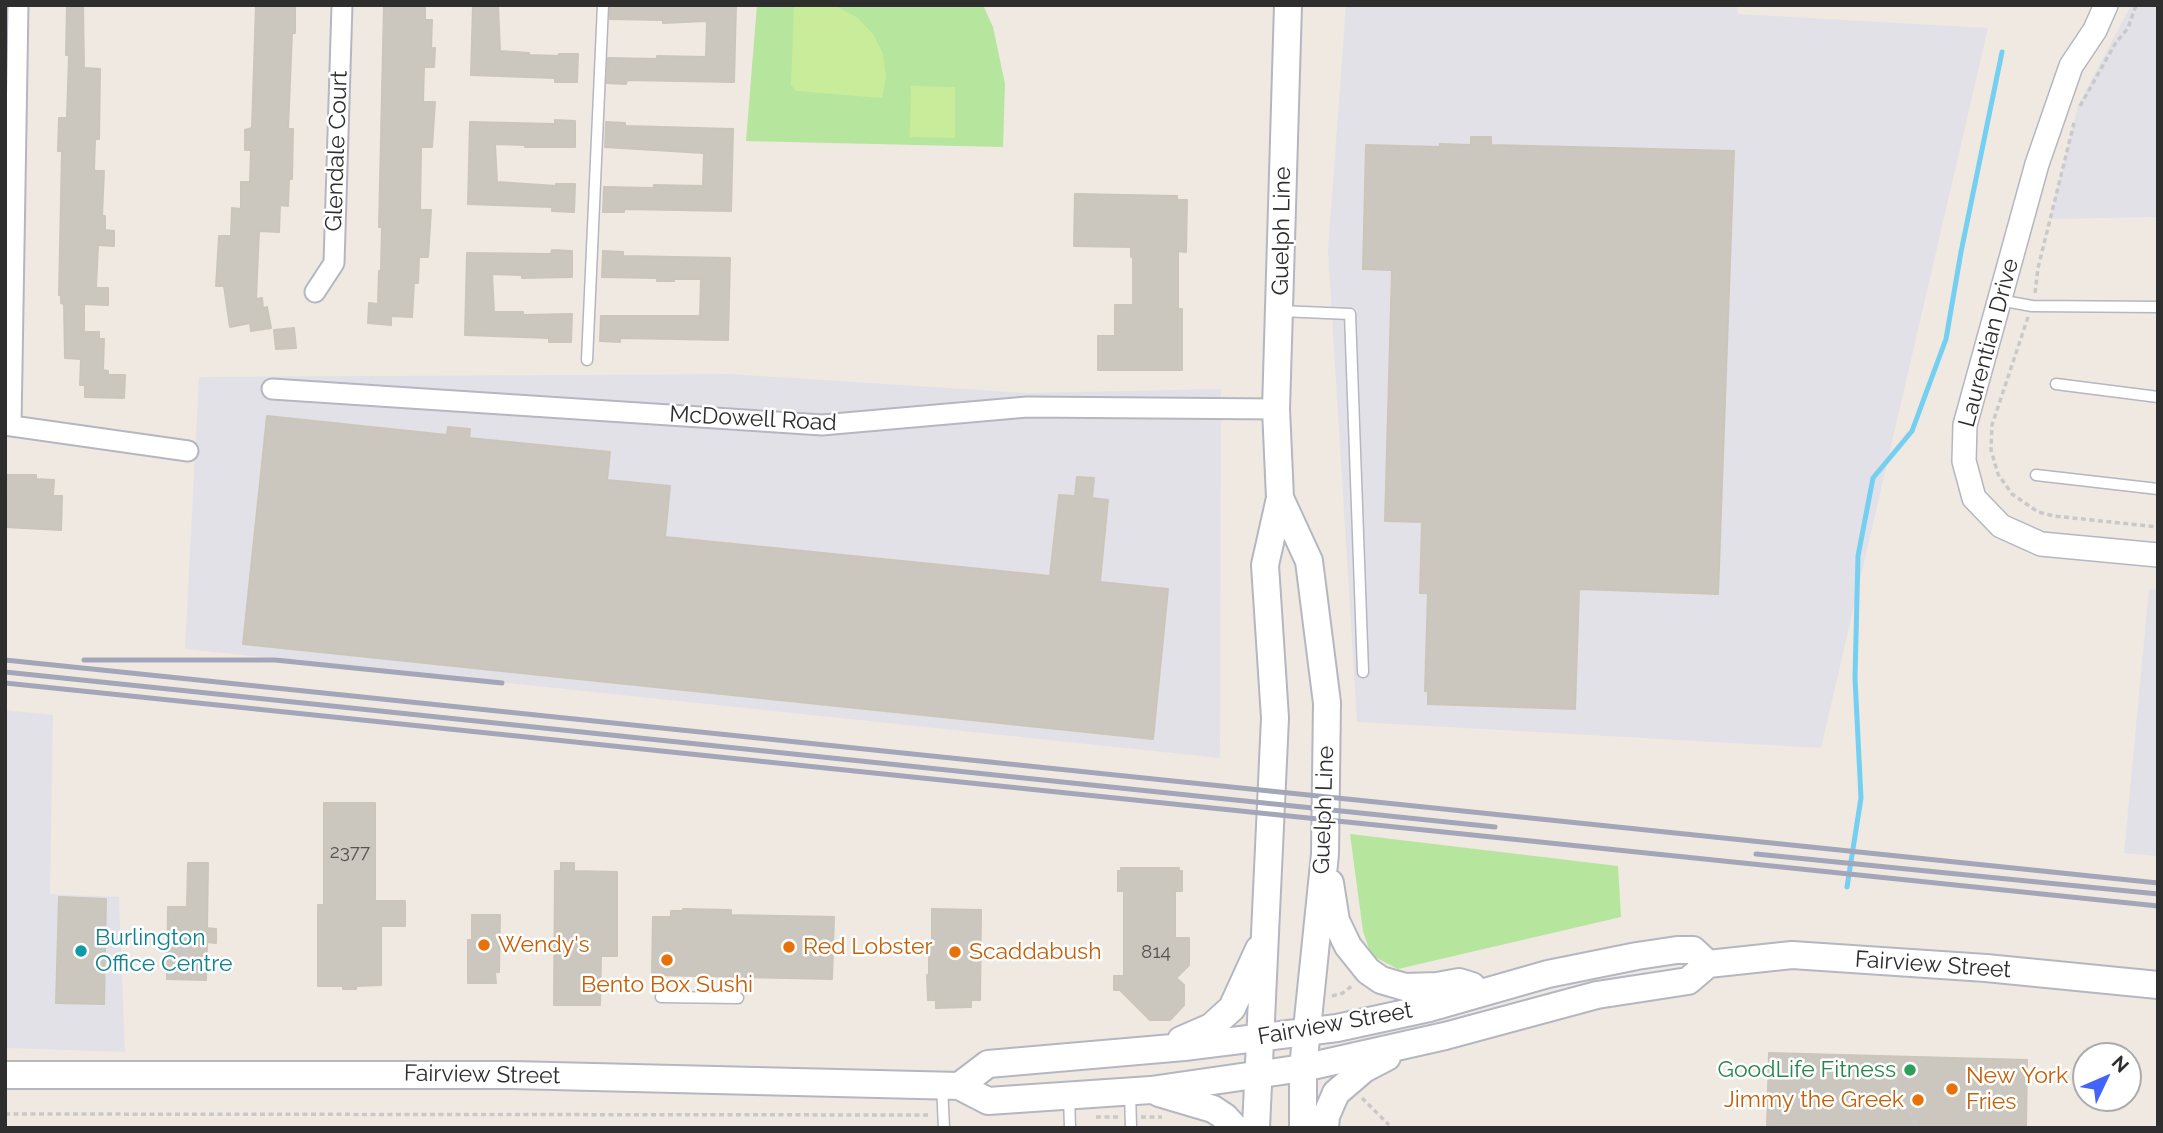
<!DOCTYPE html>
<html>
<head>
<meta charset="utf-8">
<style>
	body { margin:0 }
	#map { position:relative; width:2163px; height:1133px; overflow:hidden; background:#efe9e1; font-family:Raleway,sans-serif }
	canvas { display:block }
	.frame { position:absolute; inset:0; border:7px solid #2e2e2e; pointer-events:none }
	.north { position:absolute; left:2072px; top:1042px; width:70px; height:70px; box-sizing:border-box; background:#fff; border:2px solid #ababab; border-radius:50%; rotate:46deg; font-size:19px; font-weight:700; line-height:28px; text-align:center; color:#2e2e2e }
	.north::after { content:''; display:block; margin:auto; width:24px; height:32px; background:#4264fb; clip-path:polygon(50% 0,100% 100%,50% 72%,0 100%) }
</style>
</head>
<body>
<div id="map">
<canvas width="2163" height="1133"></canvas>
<div class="frame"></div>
<div class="north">N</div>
</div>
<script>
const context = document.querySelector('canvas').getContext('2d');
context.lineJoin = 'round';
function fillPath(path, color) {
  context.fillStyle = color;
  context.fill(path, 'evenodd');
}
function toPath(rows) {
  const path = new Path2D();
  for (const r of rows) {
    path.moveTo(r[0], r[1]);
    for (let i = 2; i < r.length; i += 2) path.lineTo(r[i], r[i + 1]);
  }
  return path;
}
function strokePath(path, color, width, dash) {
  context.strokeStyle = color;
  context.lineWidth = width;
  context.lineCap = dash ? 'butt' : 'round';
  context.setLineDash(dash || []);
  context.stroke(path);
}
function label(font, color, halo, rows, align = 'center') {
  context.font = font + ' Raleway,sans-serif';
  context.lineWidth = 5;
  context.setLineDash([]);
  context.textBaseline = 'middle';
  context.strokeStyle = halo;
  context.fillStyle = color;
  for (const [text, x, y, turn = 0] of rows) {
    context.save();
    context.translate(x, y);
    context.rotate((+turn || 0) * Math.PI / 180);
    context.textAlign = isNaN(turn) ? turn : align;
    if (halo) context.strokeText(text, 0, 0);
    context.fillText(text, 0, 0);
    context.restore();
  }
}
const industrial = toPath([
	[1346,5,1737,5,1738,14,1988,28,1821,748,1357,722,1328,251],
	[2131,5,2158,5,2158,217,2050,219,2078,106],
	[730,374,1027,393,1221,389,1220,758,185,649,199,377],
	[2149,589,2158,590,2158,856,2124,853],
	[5,710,53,715,50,894,119,897,125,1052,5,1048]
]);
const green = toPath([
	[757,5,983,5,993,27,1005,84,1003,147,746,141],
	[1350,834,1618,866,1621,917,1398,969,1371,955,1363,931]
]);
const pitch = toPath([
	[829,5,838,7,858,18,873,34,883,54,886,76,882,98,796,91,791,85,794,6],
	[911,86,955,87,955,138,910,137]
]);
const stream = toPath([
	[1847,887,1861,798,1855,678,1858,556,1873,478,1912,431,1946,339,1961,252,2002,52]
]);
const building = toPath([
	[67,5,83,5,84,68,100,69,99,139,95,139,94,171,104,171,102,216,105,216,105,230,114,231,114,246,98,245,96,288,108,288,108,305,84,304,84,332,99,332,99,339,104,339,103,370,108,371,108,375,125,375,124,398,85,397,85,385,80,385,81,359,65,358,64,304,61,303,61,295,59,295,62,151,58,151,59,118,67,118,69,55,66,55,67,5],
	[256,5,295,5,295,33,292,33,288,129,293,129,292,179,289,179,288,206,280,205,279,232,259,231,256,299,262,298,263,308,267,307,271,328,251,331,250,323,230,327,224,286,216,286,219,236,231,236,232,208,241,209,241,182,250,182,251,150,245,150,245,130,252,128,256,5],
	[384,5,425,5,425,20,432,20,431,48,435,48,434,67,424,67,423,102,435,102,432,147,421,147,420,210,431,210,428,257,419,257,418,283,414,283,412,317,391,316,391,325,368,323,369,303,378,304,379,271,381,271,382,227,379,227,384,5],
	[473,5,498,5,500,51,529,53,529,55,559,56,559,54,578,54,577,82,555,82,555,78,471,75,473,5],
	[610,5,736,5,734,82,627,80,626,84,607,83,608,58,657,59,657,56,706,57,707,21,663,23,663,20,610,19,610,5],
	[555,120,575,121,575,147,525,147,525,145,495,144,497,182,556,186,556,184,575,184,574,212,552,211,552,207,468,204,470,122,555,124,555,120],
	[606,122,625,123,625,126,733,129,731,211,624,209,624,212,603,212,604,187,654,188,654,185,703,186,704,153,605,147,606,122],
	[1471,137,1491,137,1491,145,1734,151,1718,594,1579,589,1575,709,1428,704,1428,691,1425,691,1428,593,1420,593,1422,522,1385,521,1392,270,1363,269,1366,145,1440,147,1440,144,1471,145,1471,137],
	[1075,194,1177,196,1177,200,1187,200,1186,252,1178,251,1178,309,1182,309,1182,370,1098,370,1098,336,1115,336,1115,305,1133,305,1133,257,1131,257,1131,247,1074,246,1075,194],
	[552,250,572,251,572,277,522,278,522,275,492,274,494,312,523,312,523,315,572,314,571,342,549,342,549,338,465,335,467,253,551,254,552,250],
	[603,251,623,252,623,256,730,258,728,340,620,338,620,342,600,341,601,316,700,316,701,279,674,279,674,281,657,281,657,278,602,277,603,251],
	[294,328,296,348,276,349,274,330,294,328],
	[267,416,447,435,448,427,470,429,469,438,610,452,607,480,670,486,665,537,1050,576,1059,495,1075,496,1077,477,1094,478,1092,498,1108,500,1100,582,1168,589,1153,739,243,644,267,416],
	[7,475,36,475,36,479,54,480,53,496,62,496,61,530,5,527,7,475],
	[324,803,375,803,375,901,405,901,405,926,381,926,381,985,356,986,356,989,343,989,343,986,318,986,318,905,324,905,324,803],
	[188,863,208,863,207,928,216,929,216,943,207,942,206,980,167,979,168,907,187,907,188,863],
	[561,863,574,863,574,871,617,872,617,956,601,956,600,1005,554,1005,555,871,561,871,561,863],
	[1121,868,1179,868,1179,871,1182,871,1182,891,1175,891,1175,938,1189,938,1189,965,1176,978,1184,985,1184,1005,1170,1020,1150,1020,1120,990,1114,990,1114,976,1124,976,1124,891,1118,891,1118,871,1121,871,1121,868],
	[59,897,106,899,104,1004,56,1003,59,897],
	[683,909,731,910,731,915,834,917,832,979,652,975,653,917,671,917,671,911,683,911,683,909],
	[932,909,981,910,980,1000,971,1000,971,1007,936,1008,936,1000,928,1000,927,975,929,975,929,945,932,945,932,909],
	[472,915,500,915,499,972,495,972,496,983,468,983,468,940,472,940,472,915],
	[1769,1053,2027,1060,2026,1128,1767,1128,1769,1053]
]);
const path = toPath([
	[2080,106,2115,44,2128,28,2136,5],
	[2035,293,2038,268,2074,123],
	[2028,317,1992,425,1991,450,1998,474,2012,494,2038,512,2054,516,2158,527],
	[1332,996,1343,993,1353,985],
	[1895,1082,1917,1127],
	[1362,1098,1389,1125],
	[5,1114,931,1115],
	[1096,1117,1120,1117],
	[1141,1117,1162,1117],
	[1904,1128,1929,1128]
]);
const service = toPath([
	[1999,300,2032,306,2158,307],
	[1280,311,1350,314,1363,672],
	[587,360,603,5],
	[2056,384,2158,397],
	[2036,475,2158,489],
	[661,997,738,998],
	[942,1086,944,1128],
	[1130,1092,1131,1128],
	[1069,1096,1070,1128]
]);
const minor = toPath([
	[315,292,334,263,342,5],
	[272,389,822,425,1027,407,1276,409],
	[5,425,188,451],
	[11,426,18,5]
]);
const tertiary = toPath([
	[2106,5,2095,30,2071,66,2037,164,1965,425,1964,461,1974,498,2001,526,2041,544,2158,555]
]);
const secondary = toPath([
	[1280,498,1309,561,1327,703,1325,854,1303,1068,1303,1128],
	[1330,883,1336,921,1348,946,1368,971,1381,980,1405,987,1437,986,1459,982,1472,986],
	[1181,1040,1211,1027,1232,1008,1259,949],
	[5,1075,512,1075,959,1086,988,1101,1151,1090,1303,1068,1445,1036,1597,995,1688,981,1708,964,1792,955,1986,968,2158,985],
	[959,1086,988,1064,1184,1047,1337,1028,1429,1008,1548,974,1637,956,1677,950,1693,950,1708,964],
	[1159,1093,1213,1109,1225,1117,1235,1128],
	[1256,1128,1275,718,1265,565,1280,498,1276,409,1288,5],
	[1325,1128,1326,1116,1336,1093,1364,1069,1387,1057]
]);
const rail = toPath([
	[5,660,2158,883],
	[84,660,275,660,502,683],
	[5,672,1495,827],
	[5,683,2158,906],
	[1756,854,2158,894]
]);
const markers = [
	[484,945,7,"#e8710a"],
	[789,947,7,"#e8710a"],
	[81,951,7,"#0f9aa8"],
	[955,952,7,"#e8710a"],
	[667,960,7,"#e8710a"],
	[1910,1070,7,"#2e9e5b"],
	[1952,1089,7,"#e8710a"],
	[1918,1100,7,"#e8710a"]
];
const numberNames = [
	["2377",350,852],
	["814",1156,952]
];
const streetNames = [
	["Glendale Court",337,151,-88],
	["Guelph Line",1282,231,-89],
	["Laurentian Drive",1989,343,-75],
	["McDowell Road",753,419,3],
	["Guelph Line",1324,810,-88],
	["Fairview Street",1933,965,4],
	["Fairview Street",1335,1024,-10],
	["Fairview Street",482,1075,1]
];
const cultureNames = [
	["Burlington",95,938],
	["Office Centre",95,964]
];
const foodNames = [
	["Wendy's",498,945],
	["Red Lobster",803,947],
	["Scaddabush",969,952],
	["Bento Box Sushi",667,985,"center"],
	["New York",1966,1076],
	["Fries",1966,1102],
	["Jimmy the Greek",1904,1100,"right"]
];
const leisureNames = [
	["GoodLife Fitness",1896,1070]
];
fillPath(industrial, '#e3e1e8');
fillPath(green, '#b6e59e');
fillPath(pitch, '#c9ec9a');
strokePath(stream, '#75cff0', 5);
fillPath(building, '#cbc7bf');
strokePath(building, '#cbc5ba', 2);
strokePath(service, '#b4b7c1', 13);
strokePath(minor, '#b4b7c1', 23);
strokePath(tertiary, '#b4b7c1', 26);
strokePath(secondary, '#b4b7c1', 30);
strokePath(path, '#c9c9c9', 3.5, [5, 3.5]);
strokePath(service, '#fff', 10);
strokePath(minor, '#fff', 19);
strokePath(tertiary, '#fff', 23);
strokePath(secondary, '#fff', 26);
strokePath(rail, '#a3a6b8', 5);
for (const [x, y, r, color] of markers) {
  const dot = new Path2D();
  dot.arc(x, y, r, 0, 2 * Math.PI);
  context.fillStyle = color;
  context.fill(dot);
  strokePath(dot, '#fff', 2.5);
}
label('19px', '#555452', null, numberNames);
label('23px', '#2e2e2e', '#fff', streetNames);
label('23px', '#0d838f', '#fff', cultureNames, 'left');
label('23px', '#c56008', '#fff', foodNames, 'left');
label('23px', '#27864d', '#fff', leisureNames, 'right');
</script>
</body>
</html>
